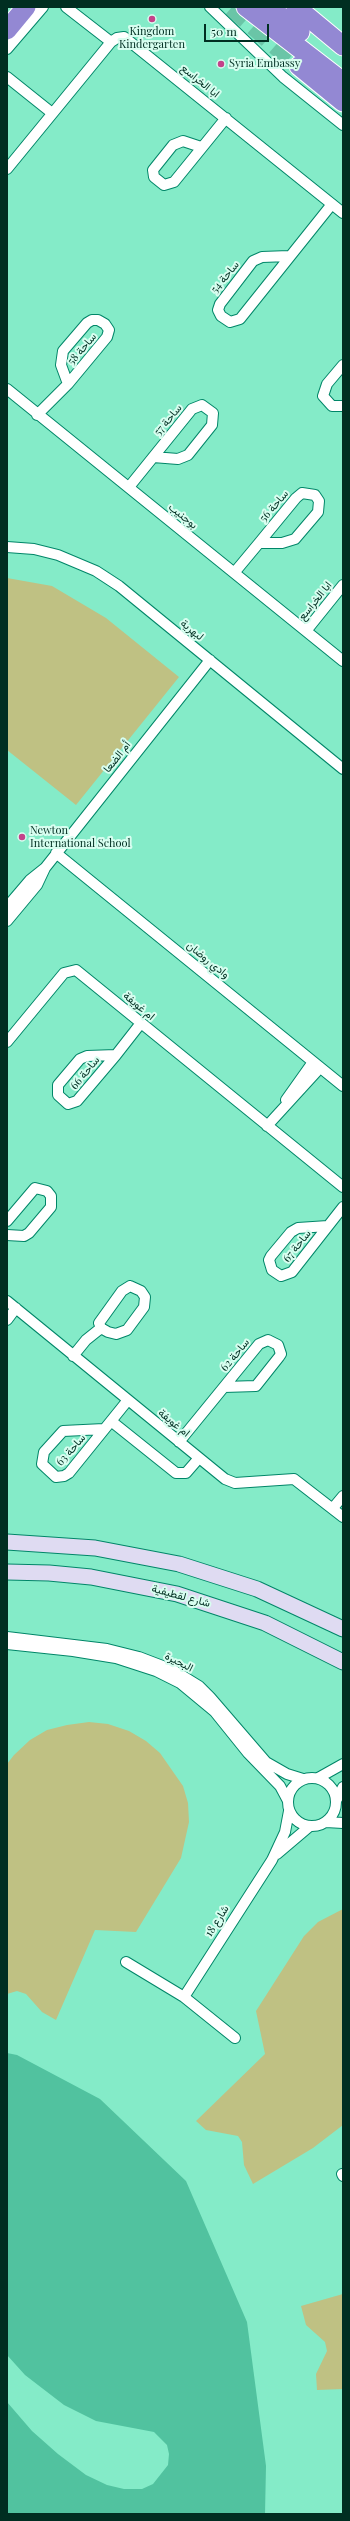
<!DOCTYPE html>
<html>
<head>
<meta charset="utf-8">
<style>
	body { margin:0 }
	#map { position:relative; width:350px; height:2521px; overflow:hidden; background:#84ebc8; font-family:"Playfair Display",serif }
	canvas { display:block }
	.frame { position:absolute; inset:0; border:8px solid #002e21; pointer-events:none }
	.scale { position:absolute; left:204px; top:24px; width:65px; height:18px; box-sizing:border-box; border:2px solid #002e21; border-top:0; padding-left:5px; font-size:12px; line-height:14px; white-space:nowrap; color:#002e21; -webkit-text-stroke:3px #d8fef0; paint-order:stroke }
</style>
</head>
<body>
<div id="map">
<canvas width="350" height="2521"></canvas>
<div class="frame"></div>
<div class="scale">50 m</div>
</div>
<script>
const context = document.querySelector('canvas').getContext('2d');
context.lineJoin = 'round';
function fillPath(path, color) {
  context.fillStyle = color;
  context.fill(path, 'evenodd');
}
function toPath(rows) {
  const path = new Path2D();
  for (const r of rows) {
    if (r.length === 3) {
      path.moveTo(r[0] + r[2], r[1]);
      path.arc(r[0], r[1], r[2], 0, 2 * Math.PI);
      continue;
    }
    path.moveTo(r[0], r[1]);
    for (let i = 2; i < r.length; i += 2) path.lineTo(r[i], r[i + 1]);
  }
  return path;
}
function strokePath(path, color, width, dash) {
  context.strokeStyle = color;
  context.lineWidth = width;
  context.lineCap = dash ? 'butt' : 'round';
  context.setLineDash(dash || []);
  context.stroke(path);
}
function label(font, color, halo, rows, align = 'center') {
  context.font = font + ' "Playfair Display",Vazirmatn,serif';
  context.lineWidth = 4;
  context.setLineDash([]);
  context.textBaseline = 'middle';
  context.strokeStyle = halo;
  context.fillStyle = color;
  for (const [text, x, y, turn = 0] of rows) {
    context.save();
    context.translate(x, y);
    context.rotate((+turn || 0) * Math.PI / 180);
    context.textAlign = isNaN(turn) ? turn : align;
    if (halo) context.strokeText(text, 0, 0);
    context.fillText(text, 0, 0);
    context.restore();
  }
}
const green = toPath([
	[7,578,52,586,106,618,179,677,76,805,7,750],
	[89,1722,108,1724,129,1731,146,1741,160,1753,183,1786,188,1803,189,1822,181,1858,136,1932,95,1930,56,2020,42,2012,26,1994,17,1991,7,1994,7,1764,14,1755,30,1740,47,1730,67,1725],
	[343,1909,343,2125,313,2148,253,2184,244,2165,242,2142,238,2136,206,2130,196,2121,265,2054,256,2011,304,1936,318,1922],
	[343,2294,343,2389,317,2390,316,2374,327,2351,325,2342,306,2325,301,2306]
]);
const water = toPath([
	[7,2053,17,2055,100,2099,186,2181,247,2322,266,2466,265,2514,7,2514,7,2402,32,2431,58,2454,86,2475,107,2485,124,2489,142,2489,153,2484,168,2465,169,2454,167,2445,154,2432,96,2421,64,2405,25,2375,7,2355]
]);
const highwayTunnel = toPath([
	[232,7,299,66]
]);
const street = toPath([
	[66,7,111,42],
	[210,7,283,77,343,125],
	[7,49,43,7],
	[7,77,52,113],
	[201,147,183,141,173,145,153,170,154,177,164,185,174,182,226,118],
	[7,169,111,42,117,38,124,37,343,213],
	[289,256,262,257,253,261,220,304,218,310,221,316,230,322,240,319,332,204],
	[343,365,327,384,323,396,332,406,343,406],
	[7,389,343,661],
	[37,415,68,384,107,337,109,330,105,324,98,320,92,320,87,323,63,351,61,365,68,384],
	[129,487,192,409,202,405,213,413,212,425,188,455,178,459,153,457],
	[7,547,34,549,58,555,96,571,119,586,343,769],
	[234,573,259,543,296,498,302,493,315,495,319,501,318,512,295,539,282,543,259,543],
	[306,631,343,585],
	[56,853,343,1086],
	[7,907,30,880,45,868],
	[7,921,37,885,45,868,210,660],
	[7,1042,64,973,76,970,343,1187],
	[116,1055,87,1056,80,1059,58,1085,58,1095,68,1104,77,1101,116,1055,141,1023],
	[286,1100,313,1062],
	[267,1126,320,1068],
	[7,1221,35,1188,47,1191,51,1196,51,1207,29,1233,24,1236,7,1235],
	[328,1226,298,1228,291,1232,271,1256,269,1260,272,1270,281,1276,292,1272,343,1207],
	[130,1286,141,1291,145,1297,144,1307,127,1330,116,1334,108,1332,101,1328,99,1323,122,1291,130,1286],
	[7,1301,225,1479,235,1483,294,1479,343,1517],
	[7,1320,16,1308],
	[73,1356,86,1340,101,1328],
	[111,1421,176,1473,186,1473,199,1458],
	[104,1429,63,1431,44,1452,42,1464,56,1477,64,1476,69,1473,128,1400],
	[179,1442,259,1344,268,1340,278,1345,281,1354,279,1357,256,1386,224,1387],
	[333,1508,343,1496],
	[7,1637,107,1649,139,1657,173,1670,199,1686,210,1697,266,1762,287,1774,303,1779],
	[7,1644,73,1651,116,1658,156,1671,180,1683,215,1712,248,1753,280,1786,288,1801],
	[312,1802,24],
	[318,1778,343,1764],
	[337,1799,343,1787],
	[326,1822,343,1823],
	[277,1854,310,1826],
	[126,1962,184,1997,235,2038],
	[184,1997,272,1860,285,1832,289,1811],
	[342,2174,343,2176]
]);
const secondary = toPath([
	[7,1542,95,1548,179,1564,257,1589,343,1629],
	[7,1572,49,1573,91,1577,177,1594,265,1623,343,1662]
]);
const highway = toPath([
	[246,7,343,82],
	[269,7,300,32],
	[296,7,343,46],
	[7,30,26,7],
	[299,66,343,102]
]);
const markers = [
	[152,19,4,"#c4428a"],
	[221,64,4,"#c4428a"],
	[22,837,4,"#c4428a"]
];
const poiNames = [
	["Kingdom",152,32,"center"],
	["Kindergarten",152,45,"center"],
	["Syria Embassy",229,64],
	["Newton",30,831],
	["International School",30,844]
];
const streetNames = [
	["ابا الخراسع",200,81,39],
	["ساحة 54",225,277,-51],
	["ساحة 58",82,349,-50],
	["ساحة 57",168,420,-51],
	["ساحة 56",274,506,-50],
	["بوجنيب",183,516,39],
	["ابا الخراسع",315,601,-51],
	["لبهرية",192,630,39],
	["أم الضعا",117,757,-52],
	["وادي روضان",208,960,39],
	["ام غويفة",139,1006,40],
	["ساحة 66",85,1073,-51],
	["ساحة 67",297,1246,-52],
	["ساحة 62",235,1355,-51],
	["ام غويفة",174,1423,39],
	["ساحة 63",71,1450,-49],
	["شارع لقطيفية",181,1596,15],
	["البحيرة",179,1662,27],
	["شارع 18",217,1921,-58]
];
fillPath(green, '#bfc183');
fillPath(water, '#51c29f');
strokePath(highwayTunnel, '#6ac5a7', 19, [19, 10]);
strokePath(street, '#008668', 12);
strokePath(secondary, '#008668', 17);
strokePath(highway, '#fff', 21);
strokePath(street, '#fff', 10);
strokePath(secondary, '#dfdbf2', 15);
strokePath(highway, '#9388d3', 19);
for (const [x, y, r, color] of markers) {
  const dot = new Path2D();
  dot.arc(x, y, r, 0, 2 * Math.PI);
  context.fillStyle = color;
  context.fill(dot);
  strokePath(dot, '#d8fef0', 1.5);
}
label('11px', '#002e21', '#d8fef0', poiNames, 'left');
label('11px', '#002e21', '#d8fef0', streetNames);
</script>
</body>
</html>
